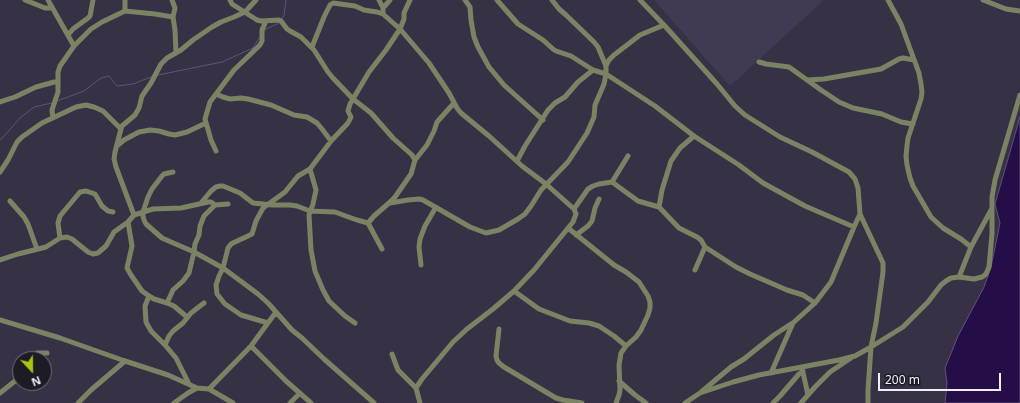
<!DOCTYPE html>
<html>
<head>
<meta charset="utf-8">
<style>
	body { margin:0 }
	#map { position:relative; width:1020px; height:403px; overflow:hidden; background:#363144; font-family:"Noto Sans",sans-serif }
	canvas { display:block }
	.north { position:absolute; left:12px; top:351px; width:40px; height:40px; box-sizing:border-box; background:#1d1b23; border:1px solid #72707a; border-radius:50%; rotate:158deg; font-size:11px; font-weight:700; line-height:16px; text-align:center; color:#f2effc }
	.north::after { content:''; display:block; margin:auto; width:14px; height:18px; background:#adc60d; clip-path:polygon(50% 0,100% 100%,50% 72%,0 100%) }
	.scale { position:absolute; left:878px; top:373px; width:123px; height:18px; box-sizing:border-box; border:2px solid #f2effc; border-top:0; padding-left:5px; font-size:12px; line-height:14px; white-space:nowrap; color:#f2effc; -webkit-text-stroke:3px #1d1b23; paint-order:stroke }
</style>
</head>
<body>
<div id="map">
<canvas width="1020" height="403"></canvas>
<div class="north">N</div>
<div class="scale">200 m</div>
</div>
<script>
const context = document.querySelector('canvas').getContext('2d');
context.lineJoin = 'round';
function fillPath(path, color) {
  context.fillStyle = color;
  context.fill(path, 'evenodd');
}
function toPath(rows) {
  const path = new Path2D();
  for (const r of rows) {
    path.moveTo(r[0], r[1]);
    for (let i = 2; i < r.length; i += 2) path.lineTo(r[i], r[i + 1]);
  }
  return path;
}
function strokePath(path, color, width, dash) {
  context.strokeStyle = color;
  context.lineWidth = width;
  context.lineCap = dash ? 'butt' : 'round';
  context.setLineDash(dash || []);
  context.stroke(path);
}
const built = toPath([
	[654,0,824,0,730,86]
]);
const water = toPath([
	[1020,117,1020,403,945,403,947,383,945,368,958,336,984,287,991,267,1000,223,995,204,1020,117]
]);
const stream = toPath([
	[282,19,284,15,286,0],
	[265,31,266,29,279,23],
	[158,75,222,62,253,48,259,38],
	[57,101,84,91,101,78,109,76,117,86,133,84,151,77],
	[0,140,4,136,20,118,34,107,52,103]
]);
const minor = toPath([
	[25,0,45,8,52,8],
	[48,0,74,46,60,66,58,72,58,92,52,110,53,118],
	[172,0,175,8,173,17],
	[379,0,383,8],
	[390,0,383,8,383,14,400,29,429,63,449,93,457,108,461,113,489,136,522,166,546,184,574,209],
	[465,0,470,7,471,20,474,37,478,47,489,67,504,85,543,120],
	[497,0,518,24,543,40,553,49,556,51,571,56,593,70,606,74,655,106,694,136,739,165,763,183,805,206,854,227],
	[552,0,559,9,566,15,594,42,598,47,606,66],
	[640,0,664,25,717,84,735,106,745,115,780,137,812,152,849,172,855,179,858,188,860,214,883,263,883,272,876,323,871,347,868,390,868,403],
	[888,0,901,24,919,73,921,84,922,92,921,99,908,138,907,146,906,156,907,165,910,178,913,186,931,217,943,228,961,239,971,247],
	[983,0,1006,9,1020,11],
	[125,11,155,14,173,17,175,30,176,53],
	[68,35,73,29,88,18,90,16,93,0],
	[74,46,91,29,102,22,125,11,125,0],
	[312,47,324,17,330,5,333,3,355,6,364,10,377,12,383,14],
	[759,62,766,64,789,67,821,90,839,102,853,108,882,114,901,122,913,124],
	[808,80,824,79,881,69,899,59,903,58,914,60],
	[216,94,223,97,230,99,241,98,248,99,271,105,294,115,307,117,317,123,322,129,331,141],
	[0,102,15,97,36,87,58,81],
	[118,145,124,140,139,132,150,130,159,131,169,134,175,135,187,132,206,123],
	[216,151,211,140,205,119,210,102,234,70,260,45,262,41,262,30,266,21],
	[415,160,427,145,434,131,437,122,454,103],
	[517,161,525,146,548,110,555,103,565,97,578,82,593,70],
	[310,169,316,190,313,204,309,215,311,250,315,271,323,290,329,301,345,316,355,323],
	[0,172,8,160,17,142,22,137,42,123,76,107,86,105,94,107,103,111,121,129],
	[173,172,164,174,162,176,152,189,148,197,143,212,143,216,144,220,146,224,162,238,194,252,223,268,258,294,268,303,276,312,251,346,209,389],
	[612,182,628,156],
	[10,201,24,217,28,224,37,249],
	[201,203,211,191,216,187,220,186,223,186,240,193,253,203,273,205,290,205,297,206,310,211,335,212,343,215,357,220,368,223,374,216,389,203,395,197,411,174,415,160,412,155,393,138,371,113,353,99,333,78,328,72,314,50,301,37,290,31,287,29,281,21,279,20,261,21,257,20,232,4,230,0],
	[390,203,408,200,419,199,423,200,470,227,486,233,499,230,518,219,525,214,531,206,541,190,568,162,587,133,594,117,595,105,604,84,606,74,606,66,609,60,614,55,640,35,664,25],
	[215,205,211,202,208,202,181,208,153,209,134,215,116,167,114,159,115,152,121,129,122,126,135,115,139,108,142,96,151,83,161,64,167,58,181,50,193,40,212,27,221,22,234,17,245,12,256,0],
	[659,207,662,190,671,161,680,148,694,136],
	[128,222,132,246,127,268,131,275,142,291,149,296,154,299,167,303,174,306,187,317],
	[368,223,382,249],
	[568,228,614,265,626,272,639,282,648,296,650,302,650,308,648,315,641,330,636,337,626,346,621,353,619,365,620,390,619,395,616,403],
	[576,235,588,226,592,221,595,208,599,199],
	[60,238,58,223,60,216,80,192,86,191,95,194,102,206,108,211,113,212],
	[705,247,736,267,750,274,787,290,803,295,815,303],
	[0,260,18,254,46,247,60,238,67,237,72,239,88,252,93,254,98,253,106,246,114,232,128,222,134,215],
	[421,265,419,247,420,239,425,226,436,207],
	[959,277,971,247,991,210],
	[514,291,539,309,570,321,589,323,599,326,614,336,626,346],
	[149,296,145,306,146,322,151,331,165,345],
	[167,303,173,290,183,281,189,273,194,252,195,244,199,235,200,226,204,216,215,205,228,204],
	[276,312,292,330,302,338,324,359,374,403],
	[0,320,60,338,125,361,168,375,197,388,209,389,233,403],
	[268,323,241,315,225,304,217,294,216,285,219,276,223,268,228,248,231,244,235,242,248,236,252,234,256,221,263,208,285,192,298,176,310,169,331,141,348,123,351,117,348,111,350,104,369,72,386,50,400,29,404,19,404,13,410,0],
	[499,329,496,356,497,360,499,363,504,367,556,398,563,400,582,403],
	[251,346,286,381,311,403],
	[392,354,398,370,416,388],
	[33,359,35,355,37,353,47,353],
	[802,368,808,395],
	[771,373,793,323],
	[619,381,635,395,646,403],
	[189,384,176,358,165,345,169,336,173,331,183,323,191,313,204,303],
	[0,393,20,377],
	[700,393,733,382,759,375,839,360,855,356,871,347,903,327,928,302,941,285,946,281,951,278,959,277,974,279,982,277,986,274,989,267,992,234,992,197,995,180,1020,95],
	[78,403,91,390,125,361],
	[174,403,188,393,197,388],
	[290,403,300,393],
	[420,403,416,388,422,379,453,342,467,329,493,309,514,291,534,270,573,222,576,214,574,209,588,189,593,186,599,184,612,182,638,201,659,207,679,228,697,237,701,240,705,247,695,270],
	[685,403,700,393,731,367,744,359,774,335,794,322,815,303,831,282,854,227,860,214],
	[773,403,780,396,799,374,803,371],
	[801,403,815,387,830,372,851,358]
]);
fillPath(built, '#403a53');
fillPath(water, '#250e47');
strokePath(water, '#62527d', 1);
strokePath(stream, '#62527d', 1);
strokePath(minor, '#7c8365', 5);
</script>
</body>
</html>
